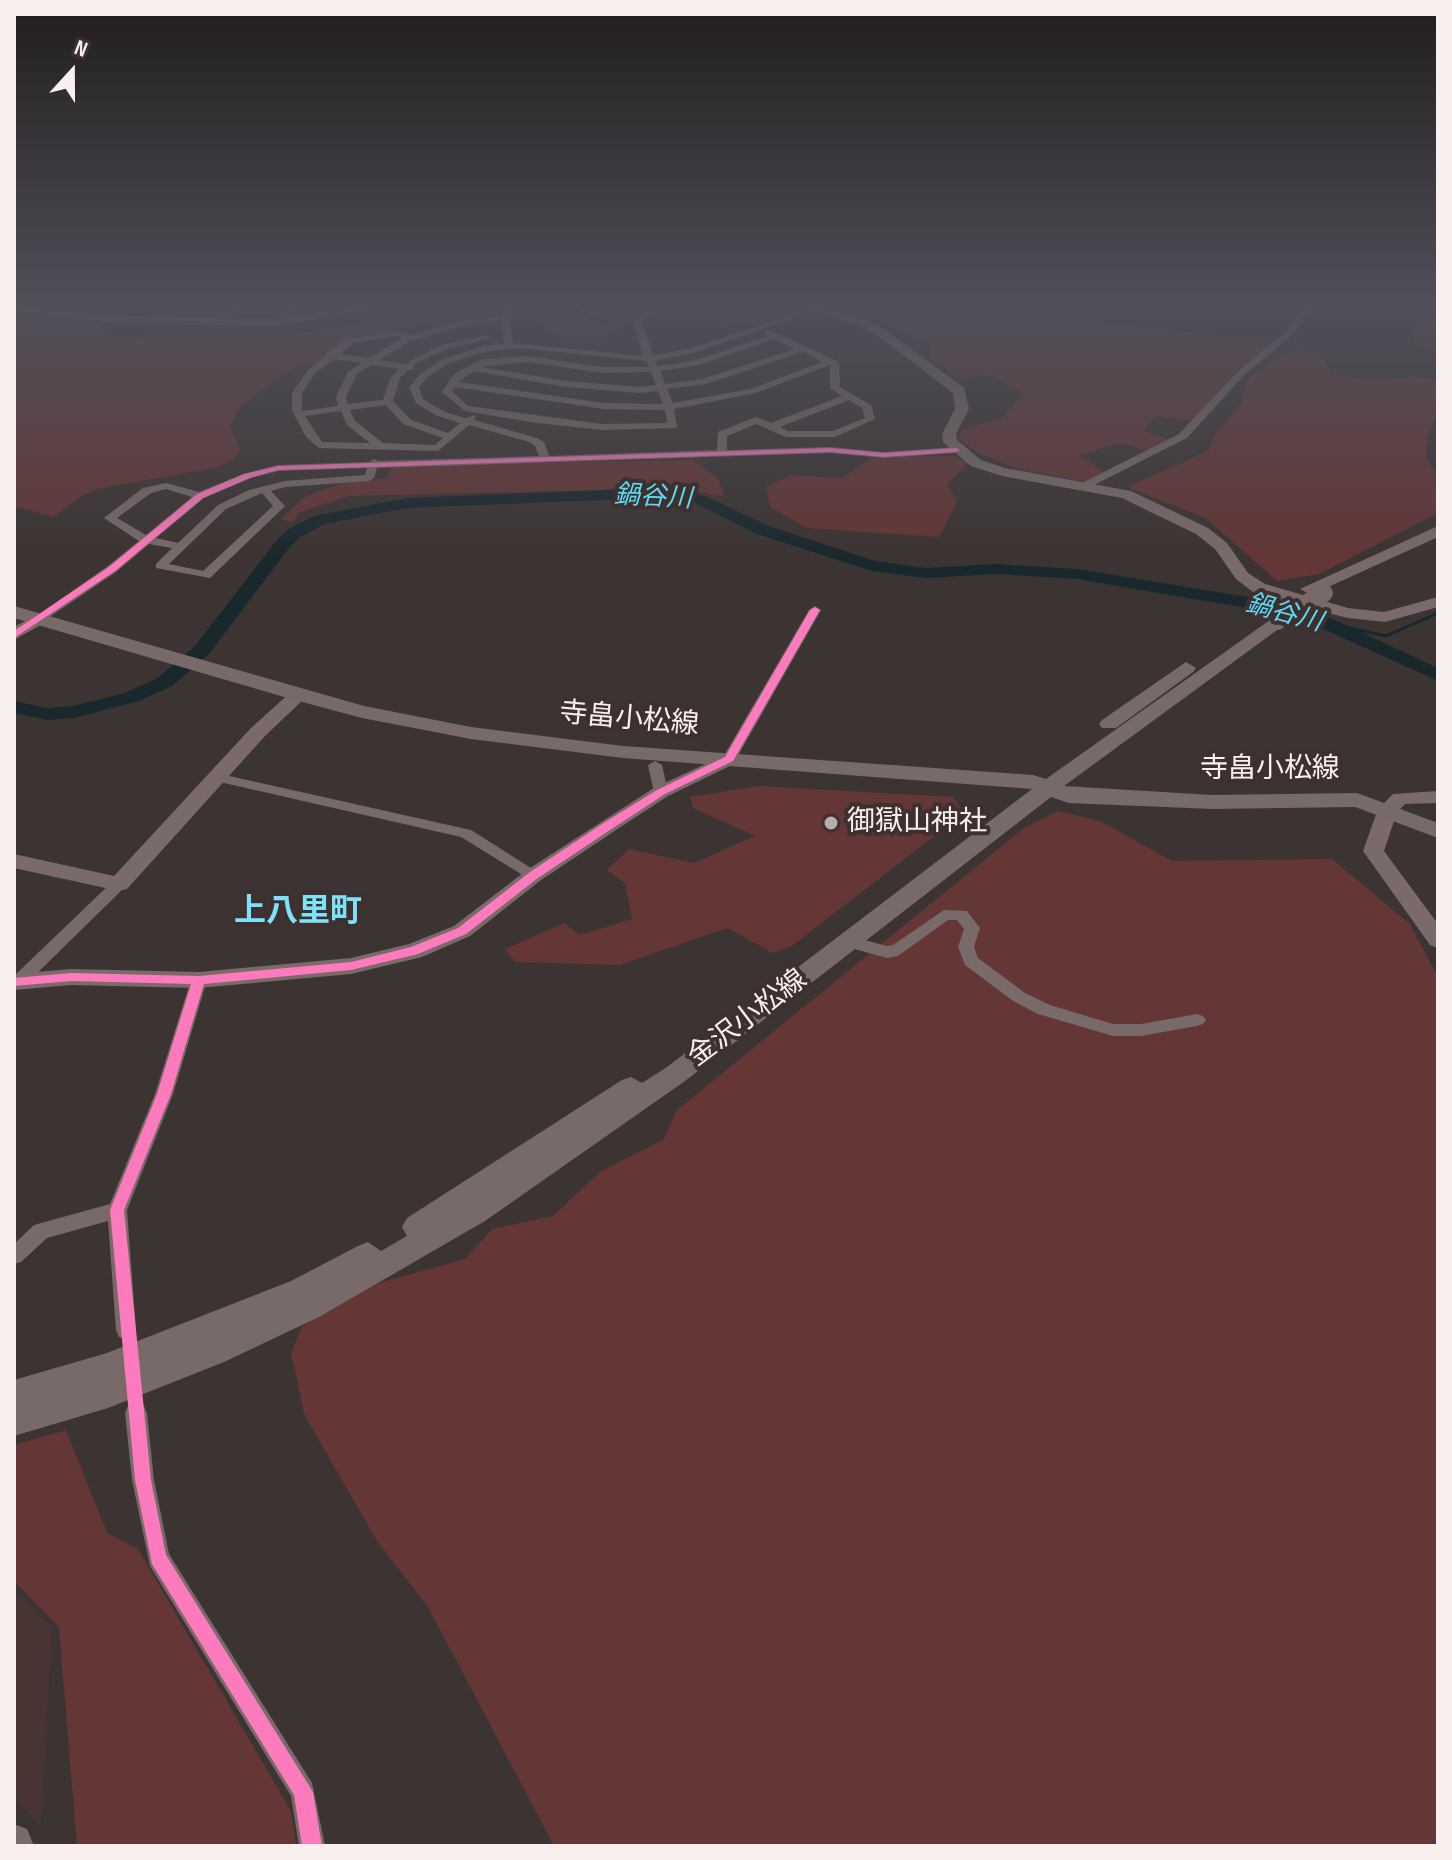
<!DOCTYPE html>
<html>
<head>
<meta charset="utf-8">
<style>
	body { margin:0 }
	#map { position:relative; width:1452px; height:1860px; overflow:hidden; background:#3c3432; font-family:"Sofia Sans Condensed",sans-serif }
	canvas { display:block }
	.frame { position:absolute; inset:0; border:16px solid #f9efee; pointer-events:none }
	.north { position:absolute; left:32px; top:32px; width:80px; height:80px; -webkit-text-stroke:6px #3f302f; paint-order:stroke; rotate:21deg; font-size:22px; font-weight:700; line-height:32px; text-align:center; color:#f9efee }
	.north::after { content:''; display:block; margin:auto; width:28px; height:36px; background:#f9efee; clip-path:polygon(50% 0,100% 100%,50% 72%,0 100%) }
</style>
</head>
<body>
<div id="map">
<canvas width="1452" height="1860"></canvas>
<div class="frame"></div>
<div class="north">N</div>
</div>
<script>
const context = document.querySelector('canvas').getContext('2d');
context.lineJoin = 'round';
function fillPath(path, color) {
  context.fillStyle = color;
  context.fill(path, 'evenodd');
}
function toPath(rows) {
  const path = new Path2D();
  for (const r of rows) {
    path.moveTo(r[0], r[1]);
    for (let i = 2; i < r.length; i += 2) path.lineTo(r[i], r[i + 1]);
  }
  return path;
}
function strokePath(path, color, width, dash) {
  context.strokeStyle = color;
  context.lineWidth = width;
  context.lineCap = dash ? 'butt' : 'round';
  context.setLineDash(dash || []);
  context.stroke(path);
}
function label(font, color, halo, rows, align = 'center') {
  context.font = font + ' "Sofia Sans Condensed","Noto Sans JP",sans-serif';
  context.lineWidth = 8;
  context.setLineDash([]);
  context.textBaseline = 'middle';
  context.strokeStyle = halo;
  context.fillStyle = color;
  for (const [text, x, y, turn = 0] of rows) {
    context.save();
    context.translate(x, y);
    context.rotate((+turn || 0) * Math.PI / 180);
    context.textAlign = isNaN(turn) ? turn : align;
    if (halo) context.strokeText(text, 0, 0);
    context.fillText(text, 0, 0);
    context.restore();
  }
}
const built = toPath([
	[14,1592,52,1628,41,1827,14,1799]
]);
const green = toPath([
	[175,301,215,301,237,304,218,320,139,318,163,311],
	[653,301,666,301,604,337,565,339,546,329,536,318,511,317,517,307,548,307,607,325],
	[737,301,784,301,792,304,790,314,757,324,694,325,754,318,753,307,739,306],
	[937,301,989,301,1095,321,1276,343,1236,371,1193,421,1155,416,1143,431,1170,440,1146,451,1120,442,1080,456,1104,472,1085,482,1019,469,978,453,960,439,962,430,1002,418,1023,394,993,375,960,378,929,357,931,346,878,320,903,322,930,309],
	[494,303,508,305,495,318,453,319,354,337,314,365,303,362,275,378,238,409,230,427,240,450,235,458,218,467,98,489,81,496,54,517,14,506,14,311,113,322,95,325,109,330,114,339,132,341,154,333,288,335,437,309],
	[1434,317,1438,318,1438,354,1414,343,1412,324],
	[1296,349,1319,353,1332,374,1373,380,1416,376,1438,380,1438,414,1428,434,1426,457,1438,479,1438,513,1319,574,1277,581,1206,518,1127,487,1208,451,1216,434,1240,405,1249,377],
	[953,456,969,462,947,485,957,501,939,537,807,528,770,507,766,487,792,475,842,478,873,457],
	[693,460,718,478,724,495,714,496,674,483,601,490,349,496,300,512,292,522,281,519,306,496,343,483,388,478,391,465],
	[757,786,953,797,964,813,792,946,773,953,727,928,620,965,515,962,505,949,564,923,580,935,632,919,625,883,607,870,629,849,694,863,755,836,693,808,690,797],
	[1058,811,1100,821,1172,861,1332,859,1410,924,1438,977,1438,1846,554,1846,428,1607,377,1541,305,1416,291,1353,302,1326,375,1284,465,1259,492,1229,553,1216,600,1172,664,1139,677,1110,1024,828],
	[66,1430,107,1533,138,1549,291,1811,296,1846,77,1846,59,1627,14,1581,14,1445]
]);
const stream = toPath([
	[1326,623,1386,636,1438,613]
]);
const river = toPath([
	[655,488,705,496,769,526,875,561,926,568,995,564,1077,569,1266,600,1333,619,1438,668,1438,681,1319,627,1264,611,1077,579,995,574,926,578,872,571,757,534,695,503,655,498,407,508,325,524,300,537,289,548,209,654,172,686,139,701,73,718,48,720,14,713,14,701,48,708,73,706,125,693,158,678,195,646,277,540,288,529,314,516,407,498,655,488]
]);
const street = toPath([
	[297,301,307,301,281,324,275,324,275,320,297,301],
	[354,301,363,301,350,314,344,314,344,310,354,301],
	[506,301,514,301,509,319,513,343,643,356,633,321,664,301,675,301,642,322,653,355,688,349,818,306,818,310,693,353,655,361,658,366,693,361,768,336,762,332,770,330,839,362,840,387,871,405,875,419,835,437,786,437,756,424,727,436,727,450,830,447,884,452,956,447,961,450,956,453,884,458,830,453,377,468,374,478,369,481,285,487,271,491,285,506,283,508,210,578,156,568,156,564,172,548,149,544,116,572,42,622,38,623,32,619,108,566,139,541,104,518,143,488,166,483,199,492,243,474,278,465,369,462,374,459,379,461,539,456,535,446,529,442,469,425,438,451,319,448,306,437,292,410,292,393,309,369,325,356,326,353,348,339,397,330,411,335,463,320,501,317,506,301],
	[501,322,504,344,483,346,441,360,420,374,409,388,416,403,437,416,460,423,448,433,411,420,393,401,400,378,408,370,414,370,413,366,416,363,447,349,491,338,486,335,441,345,404,364,379,360,410,341,464,326,501,322],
	[396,336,402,338,369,358,340,354,354,343,396,336],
	[775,339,795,349,702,379,665,384,661,371,699,365,775,339],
	[519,348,646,361,649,367,603,367,527,356,483,359,454,374,442,392,465,411,537,423,602,430,677,428,674,409,756,393,830,365,830,388,842,396,771,423,756,417,718,432,717,450,549,456,544,442,537,438,474,420,476,415,465,418,445,412,423,399,419,388,426,378,447,364,487,351,519,348],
	[803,352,822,362,751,389,673,403,667,389,706,384,803,352],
	[334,359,361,363,348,372,336,397,338,406,302,411,302,393,315,373,334,359],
	[527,362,603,373,651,372,656,385,640,387,566,381,481,367,527,362],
	[372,365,399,369,391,377,383,400,348,404,346,397,357,374,372,365],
	[474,371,566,387,640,393,658,391,663,404,604,403,458,382,474,371],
	[455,387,604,409,665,410,667,423,602,424,468,406,452,391,455,387],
	[849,400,862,408,865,418,833,431,788,431,780,427,849,400],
	[386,405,403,424,443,438,435,445,383,443,355,421,350,410,386,405],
	[341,411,347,425,370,443,322,442,305,416,341,411],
	[367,468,365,475,285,481,249,490,218,505,178,543,156,538,204,498,251,478,278,471,367,468],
	[166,489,192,497,146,535,117,518,151,493,166,489],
	[262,493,273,506,203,571,169,564,226,509,262,493],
	[559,301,571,301,594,311,611,301,622,301,594,317,559,301],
	[1200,301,1219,301,1297,317,1310,301,1319,301,1291,336,1244,375,1187,438,1090,487,1082,487,1082,483,1179,434,1238,371,1285,332,1294,321,1200,301],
	[815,606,821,610,736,759,729,763,724,762,722,759,809,610,815,606],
	[655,761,662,765,668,792,661,797,654,792,648,765,655,761],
	[216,773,471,830,542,875,534,880,529,879,461,837,211,780,209,777,211,774,216,773],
	[119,879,127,884,124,888,25,985,14,985,14,976,114,880,119,879],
	[944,910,967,911,980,928,974,947,978,958,1025,993,1050,1005,1113,1024,1141,1024,1197,1014,1203,1016,1206,1020,1203,1024,1197,1026,1141,1036,1113,1036,1038,1014,1013,1001,965,965,958,947,964,929,957,920,948,920,898,956,887,958,844,946,842,942,850,936,887,946,893,945,944,910],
	[199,974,205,976,207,980,173,1094,127,1210,136,1330,133,1337,126,1339,119,1337,116,1330,108,1221,47,1238,21,1262,14,1264,14,1244,34,1225,110,1204,155,1094,191,980,193,976,199,974],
	[136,1403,144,1406,147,1413,154,1480,169,1554,312,1783,325,1846,299,1846,291,1796,150,1566,132,1480,125,1413,128,1406,136,1403]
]);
const secondary = toPath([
	[237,301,251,301,232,318,278,318,393,301,426,301,278,326,128,324,14,312,14,304,128,316,217,318,237,301],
	[787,301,807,301,865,319,886,330,964,388,969,409,956,434,957,440,981,460,1005,468,1131,491,1208,528,1227,543,1248,573,1265,584,1348,608,1384,612,1438,597,1438,607,1385,622,1348,618,1292,604,1253,592,1236,579,1215,549,1196,534,1122,498,1002,476,971,466,943,442,942,434,955,409,953,393,878,336,857,325,787,301],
	[38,614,47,619,44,623,14,640,14,627,38,614],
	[298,690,307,695,304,699,265,736,127,889,119,891,14,868,14,854,114,876,251,728,292,691,298,690],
	[729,753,736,755,739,759,736,763,668,796,613,832,541,880,470,936,422,957,351,974,199,988,71,985,14,990,14,974,71,969,199,972,351,958,409,944,454,926,527,870,654,788,729,753],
	[1438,791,1438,803,1405,804,1397,812,1384,851,1438,924,1438,948,1430,945,1363,851,1378,809,1393,794,1438,791],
	[14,1824,27,1829,34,1846,14,1846,14,1824]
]);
const primary = toPath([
	[1438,526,1438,537,1315,593,1309,594,1300,589,1438,526],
	[14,606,364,706,471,727,623,746,1033,775,1046,779,1277,615,1286,621,1284,625,1064,786,1212,795,1357,793,1438,823,1438,838,1355,807,1212,809,1069,803,1051,797,685,1081,485,1221,319,1317,224,1362,108,1408,14,1436,14,1380,107,1353,291,1281,358,1246,368,1242,381,1251,407,1236,402,1227,407,1218,622,1080,631,1077,642,1083,667,1067,1032,789,623,758,471,739,362,718,291,699,14,618,14,606],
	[1186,662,1196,668,1193,672,1116,728,1102,728,1099,724,1102,720,1186,662]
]);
const primaryBridge = toPath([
	[1277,621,1324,593]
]);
const cycleway = toPath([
	[830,448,884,453,956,448,960,450,956,452,884,457,830,452,278,470,250,478,203,498,115,571,14,638,14,631,109,567,197,494,244,474,278,466,830,448],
	[815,607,820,610,733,761,665,794,610,830,538,878,466,934,418,954,351,970,204,984,171,1094,124,1210,151,1480,166,1555,313,1792,322,1846,302,1846,294,1795,152,1564,135,1480,110,1210,157,1094,191,984,71,981,14,986,14,978,71,973,199,976,351,962,411,947,458,928,530,872,602,824,657,790,725,757,810,610,815,607]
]);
const markers = [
	[831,823,8,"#b7aeac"]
];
const farWaternames = [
	["鍋谷川",653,498,3],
	["鍋谷川",1284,614,15]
];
const streetNames = [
	["寺畠小松線",629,720,5],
	["寺畠小松線",1270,770],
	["金沢小松線",748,1019,-37]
];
const poiNames = [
	["御獄山神社",847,823]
];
const quarterNames = [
	["上八里町",298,913]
];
fillPath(built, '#483433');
fillPath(green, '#643635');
strokePath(stream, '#19282c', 3);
fillPath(river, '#19282c');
fillPath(street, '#776a69');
fillPath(secondary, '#7a6b6a');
fillPath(primary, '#786a69');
strokePath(primaryBridge, '#786a69', 18);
fillPath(cycleway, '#fd7abc');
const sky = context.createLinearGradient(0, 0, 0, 562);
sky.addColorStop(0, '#211d1c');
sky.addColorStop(0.54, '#50505a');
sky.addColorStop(1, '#50505a00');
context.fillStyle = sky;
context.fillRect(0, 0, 1452, 562);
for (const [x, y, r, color] of markers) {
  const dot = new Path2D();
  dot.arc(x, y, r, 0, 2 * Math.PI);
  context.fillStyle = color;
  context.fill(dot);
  strokePath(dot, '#3f302f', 3);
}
label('italic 26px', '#56dcf7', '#3f302f', farWaternames);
label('28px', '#f9efee', '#3f302f', streetNames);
label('28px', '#f9efee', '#3f302f', poiNames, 'left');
label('bold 32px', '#7ce2f9', '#3f302f', quarterNames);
</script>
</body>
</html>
